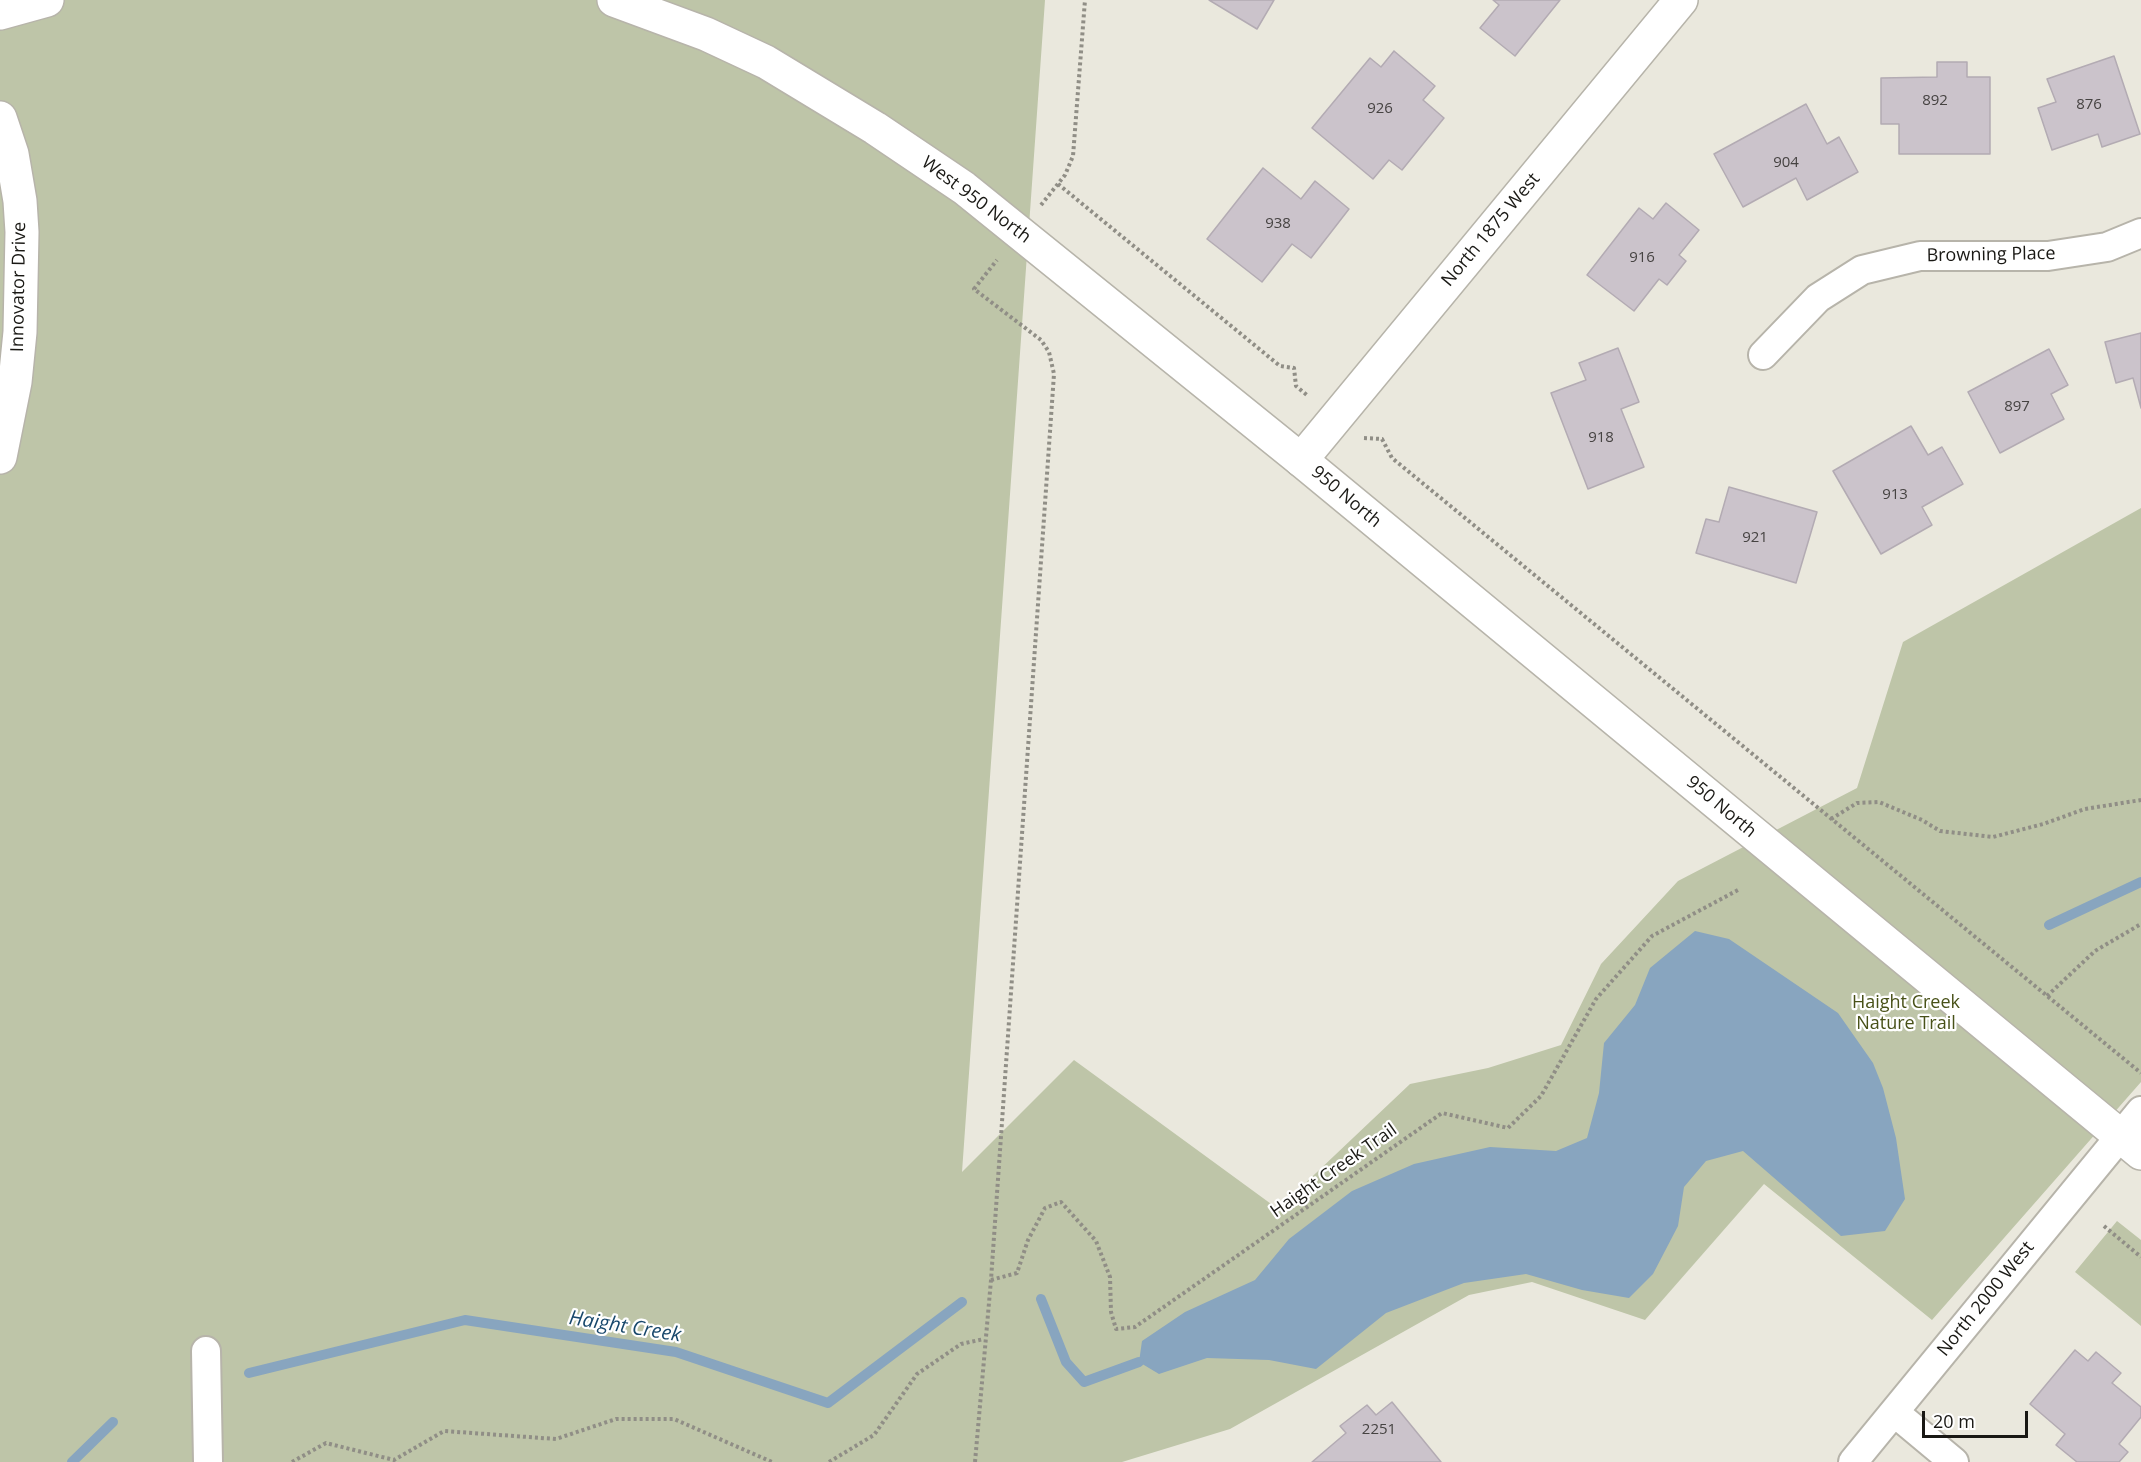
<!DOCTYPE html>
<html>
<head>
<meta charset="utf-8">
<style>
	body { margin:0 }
	#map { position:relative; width:2141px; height:1462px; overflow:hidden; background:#eae8dd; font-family:"Open Sans",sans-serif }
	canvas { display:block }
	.scale { position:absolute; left:1922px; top:1411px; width:106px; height:27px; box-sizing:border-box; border:3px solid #191814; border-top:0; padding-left:8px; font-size:18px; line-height:21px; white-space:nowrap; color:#191814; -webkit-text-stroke:4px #fff; paint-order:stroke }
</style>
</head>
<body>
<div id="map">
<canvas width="2141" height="1462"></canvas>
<div class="scale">20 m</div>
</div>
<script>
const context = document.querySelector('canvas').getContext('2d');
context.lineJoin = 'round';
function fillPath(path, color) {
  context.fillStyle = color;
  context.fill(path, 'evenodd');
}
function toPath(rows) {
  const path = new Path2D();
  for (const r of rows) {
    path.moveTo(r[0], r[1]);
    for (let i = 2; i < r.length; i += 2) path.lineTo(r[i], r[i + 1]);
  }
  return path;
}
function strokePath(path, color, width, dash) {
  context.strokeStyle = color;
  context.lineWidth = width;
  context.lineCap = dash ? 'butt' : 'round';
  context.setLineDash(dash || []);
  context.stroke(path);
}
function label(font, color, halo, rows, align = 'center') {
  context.font = font + ' "Open Sans",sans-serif';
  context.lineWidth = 4.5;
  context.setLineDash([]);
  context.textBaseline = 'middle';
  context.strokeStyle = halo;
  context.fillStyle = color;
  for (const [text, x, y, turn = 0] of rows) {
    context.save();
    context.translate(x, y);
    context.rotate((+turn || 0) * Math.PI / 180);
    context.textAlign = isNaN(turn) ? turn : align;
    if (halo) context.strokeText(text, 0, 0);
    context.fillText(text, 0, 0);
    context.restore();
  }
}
const green = toPath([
	[0,0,1045,0,962,1172,1074,1060,1278,1209,1410,1084,1488,1068,1561,1045,1601,964,1678,881,1857,788,1903,642,2141,508,2141,1082,1932,1320,1764,1184,1645,1320,1532,1282,1469,1295,1230,1429,1122,1462,0,1462],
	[2117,1221,2141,1240,2141,1326,2075,1272]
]);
const water = toPath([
	[1695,931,1729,939,1838,1013,1873,1063,1883,1088,1896,1138,1905,1199,1885,1231,1841,1236,1743,1151,1706,1161,1684,1187,1678,1226,1653,1274,1629,1298,1582,1290,1526,1274,1464,1283,1386,1313,1316,1369,1269,1360,1207,1358,1159,1374,1139,1362,1142,1341,1185,1312,1255,1280,1289,1239,1352,1191,1414,1164,1490,1147,1556,1151,1587,1138,1599,1093,1604,1043,1635,1005,1650,968]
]);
const stream = toPath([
	[2049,925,2141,882],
	[1041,1299,1066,1362,1084,1382,1139,1362],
	[249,1373,465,1320,676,1352,828,1403,962,1302],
	[72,1462,113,1422]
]);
const building = toPath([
	[1209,0,1274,0,1257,29,1209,0],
	[1493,0,1560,0,1515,56,1480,28,1499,5,1493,0],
	[1394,51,1435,86,1423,100,1444,118,1402,170,1389,160,1373,179,1312,128,1370,58,1381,67,1394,51],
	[2114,56,2140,134,2102,147,2098,134,2052,150,2038,108,2056,102,2047,79,2114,56],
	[1937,62,1967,62,1967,77,1990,77,1990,154,1899,154,1899,124,1881,124,1881,78,1937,77,1937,62],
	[1806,104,1827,144,1839,137,1858,172,1807,200,1796,178,1743,207,1714,154,1806,104],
	[1263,168,1301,199,1315,181,1349,209,1311,258,1292,244,1262,282,1207,239,1263,168],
	[1666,203,1699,230,1679,255,1686,261,1667,285,1659,279,1634,311,1587,275,1639,208,1653,219,1666,203],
	[2141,333,2141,408,2133,378,2116,383,2105,342,2141,333],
	[1618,348,1639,402,1621,409,1644,467,1588,489,1551,393,1586,380,1579,363,1618,348],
	[2049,349,2068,385,2051,394,2064,419,2000,453,1968,392,2049,349],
	[1911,426,1928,455,1942,447,1963,484,1922,507,1932,525,1881,554,1833,471,1911,426],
	[1729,487,1817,512,1796,583,1696,553,1706,519,1719,522,1729,487],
	[2075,1350,2088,1361,2096,1352,2121,1373,2112,1383,2141,1407,2141,1417,2119,1444,2128,1452,2119,1462,2077,1462,2056,1445,2065,1434,2030,1404,2075,1350],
	[1392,1402,1441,1462,1312,1462,1346,1433,1340,1426,1367,1405,1376,1415,1392,1402]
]);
const path = toPath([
	[1058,184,1280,366,1294,368,1296,386,1308,396],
	[1041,205,1065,175,1073,156,1085,0],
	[1364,438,1382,439,1392,458,2141,1073],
	[1831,819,1857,803,1879,802,1922,820,1940,831,1993,837,2043,824,2085,809,2141,800],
	[2047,996,2095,951,2141,924],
	[2104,1226,2141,1257],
	[991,1280,1017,1273,1028,1240,1045,1208,1061,1202,1096,1241,1110,1277,1111,1312,1116,1329,1135,1327,1442,1113,1508,1128,1541,1096,1596,999,1652,936,1738,890],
	[292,1462,326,1443,394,1460,444,1431,556,1439,616,1419,674,1419,772,1462],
	[829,1462,874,1435,917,1374,961,1344,984,1339],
	[975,1462,991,1280,1054,374,1049,352,1041,340,974,289,997,260]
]);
const minor = toPath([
	[1763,355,1818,298,1862,270,1920,256,2048,256,2107,247,2141,233],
	[206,1351,208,1462],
	[1894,1412,1954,1462],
	[1853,1462,2141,1111]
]);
const tertiary = toPath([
	[0,118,12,154,20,201,22,232,20,332,15,382,0,457],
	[1301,460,1681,0]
]);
const secondary = toPath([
	[614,0,706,34,766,62,875,128,964,188,1301,460,2141,1153],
	[0,13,47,0]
]);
const numberNames = [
	["892",1935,101],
	["876",2089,105],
	["926",1380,109],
	["904",1786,163],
	["938",1278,224],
	["916",1642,258],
	["897",2017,407],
	["918",1601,438],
	["913",1895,495],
	["921",1755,538],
	["2251",1379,1430]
];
const streetNames = [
	["West 950 North",976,200,37],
	["North 1875 West",1491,230,-50],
	["Browning Place",1991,255,-1],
	["Innovator Drive",19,287,-89],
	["950 North",1346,497,40],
	["950 North",1721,807,40],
	["Haight Creek Trail",1334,1171,-35],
	["North 2000 West",1986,1299,-51]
];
const parkNames = [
	["Haight Creek",1906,1003],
	["Nature Trail",1906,1024]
];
const waterNames = [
	["Haight Creek",625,1327,9]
];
fillPath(green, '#bec5a8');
fillPath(water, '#88a5bf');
strokePath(stream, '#88a5bf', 10);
fillPath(building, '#cbc3cb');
strokePath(building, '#b3abb3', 1.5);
strokePath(minor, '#b7b4aa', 32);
strokePath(tertiary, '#b7b4aa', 36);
strokePath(secondary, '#b7b4aa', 36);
strokePath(path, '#908e86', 4, [3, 3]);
strokePath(minor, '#fff', 28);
strokePath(tertiary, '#fff', 33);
strokePath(secondary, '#fff', 33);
label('15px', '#464342', null, numberNames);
label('18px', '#191814', '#fff', streetNames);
label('18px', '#485118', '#fff', parkNames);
label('italic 20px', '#18486c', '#fff', waterNames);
</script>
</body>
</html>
